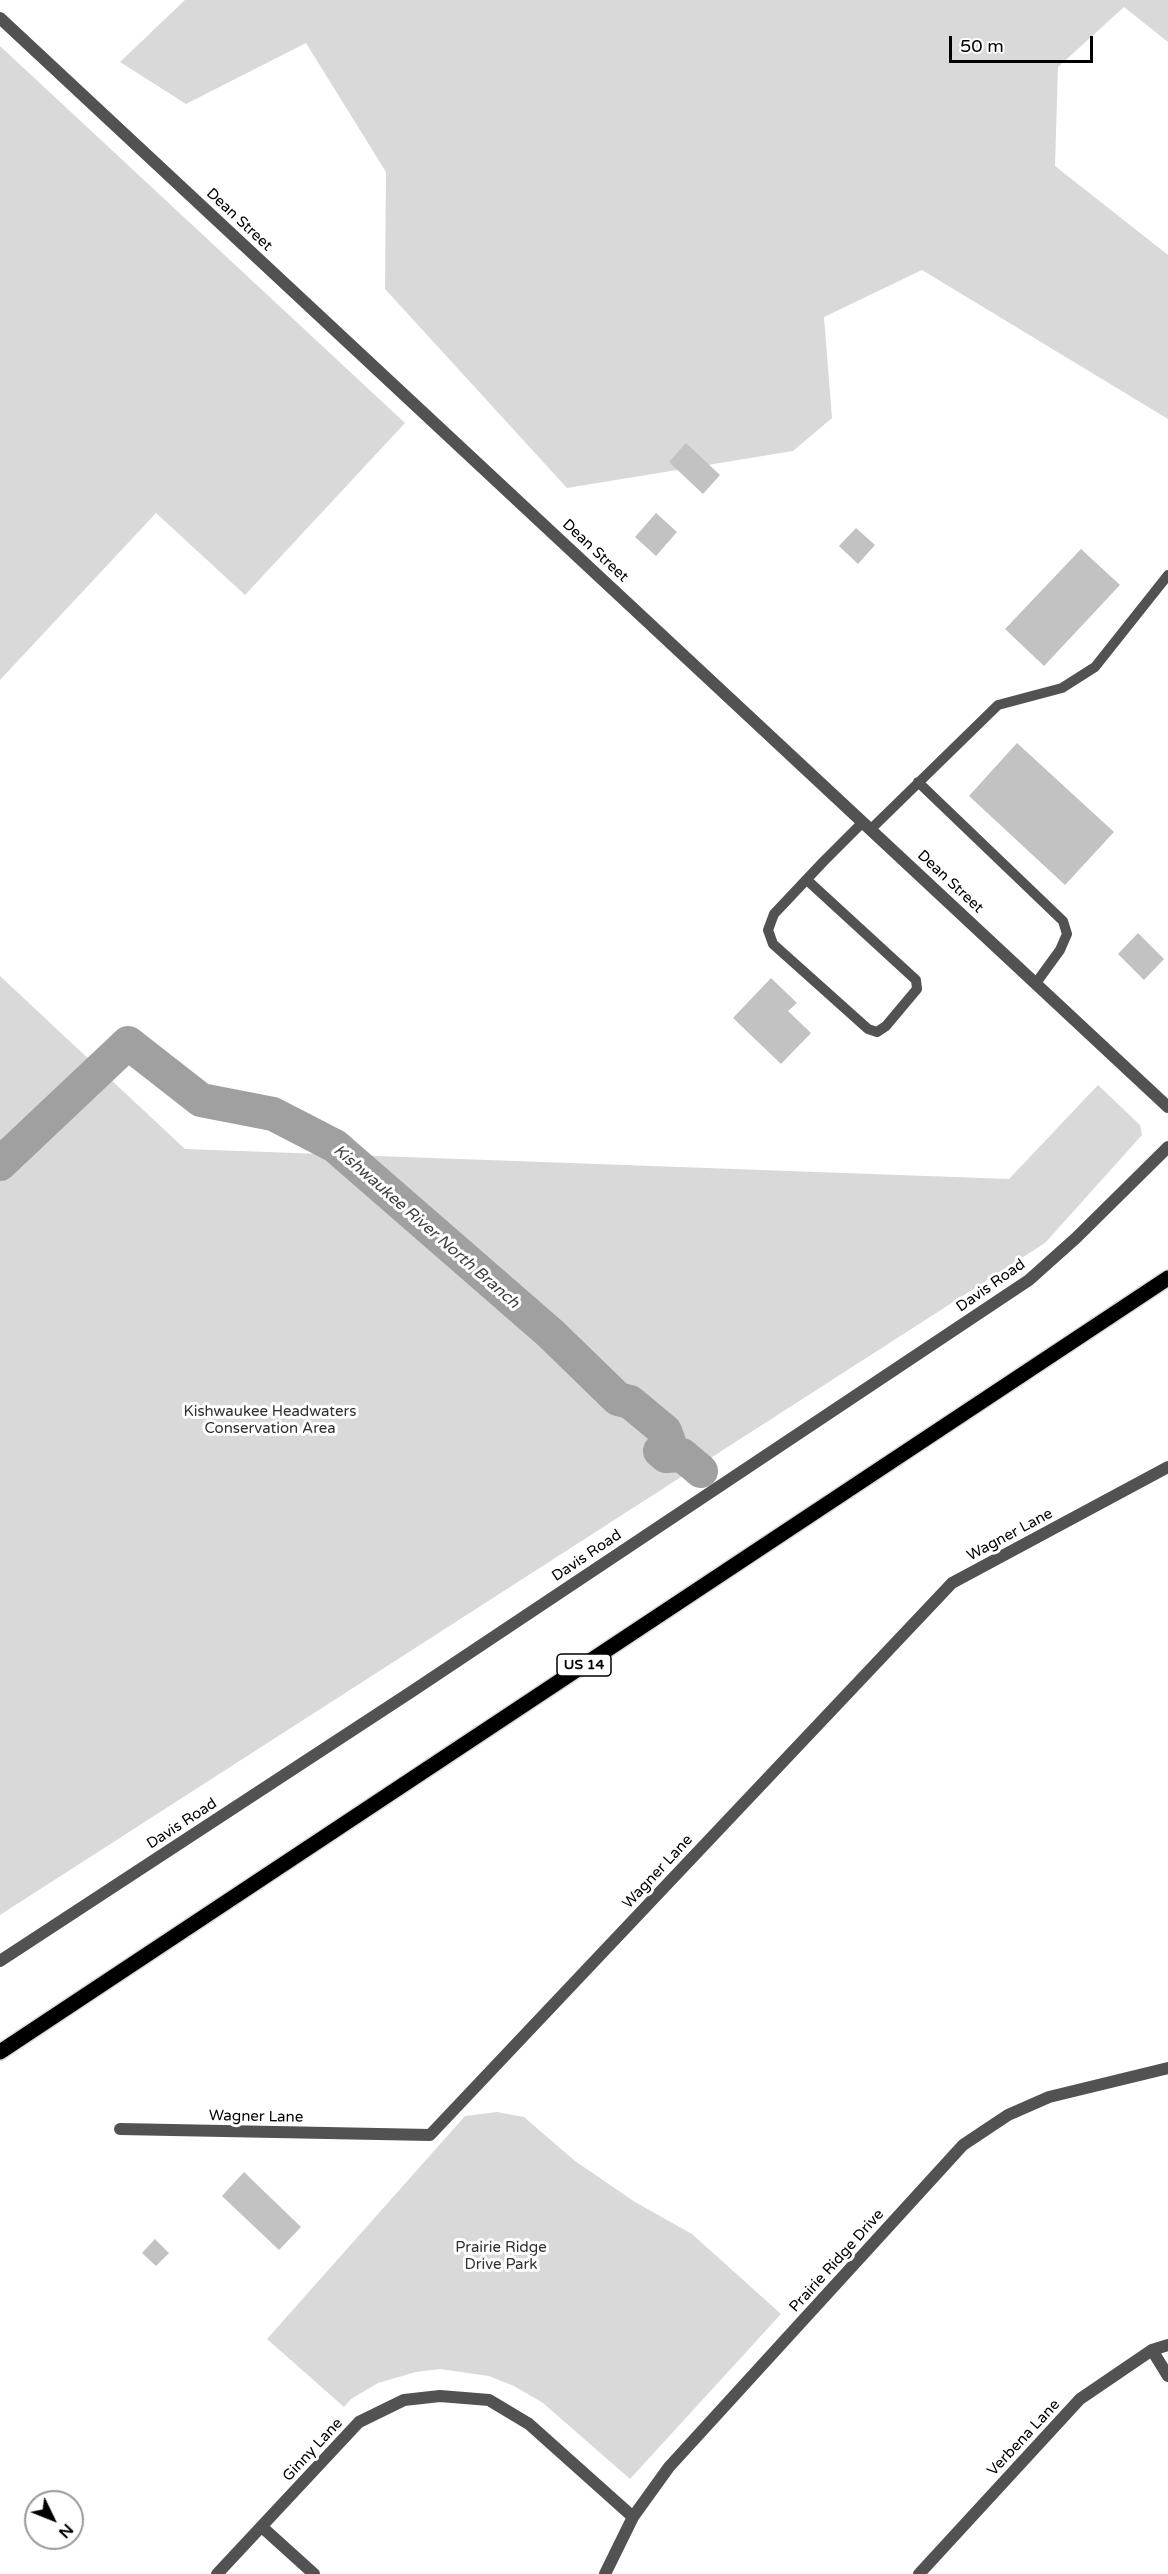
<!DOCTYPE html>
<html>
<head>
<meta charset="utf-8">
<style>
	body { margin:0 }
	#map { position:relative; width:1168px; height:2574px; overflow:hidden; background:#fff; font-family:"Varela Round",sans-serif }
	canvas { display:block }
	.north { position:absolute; left:24px; top:2490px; width:60px; height:60px; box-sizing:border-box; background:#fff; border:2px solid #999; border-radius:50%; rotate:133deg; font-size:16px; font-weight:700; line-height:24px; text-align:center; color:#000 }
	.north::after { content:''; display:block; margin:auto; width:21px; height:27px; background:#000; clip-path:polygon(50% 0,100% 100%,50% 72%,0 100%) }
	.scale { position:absolute; left:949px; top:36px; width:144px; height:27px; box-sizing:border-box; border:3px solid #000; border-top:0; padding-left:8px; font-size:18px; line-height:21px; white-space:nowrap; color:#000; -webkit-text-stroke:4px #fff; paint-order:stroke }
</style>
</head>
<body>
<div id="map">
<canvas width="1168" height="2574"></canvas>
<div class="north">N</div>
<div class="scale">50 m</div>
</div>
<script>
const context = document.querySelector('canvas').getContext('2d');
context.lineJoin = 'round';
function fillPath(path, color) {
  context.fillStyle = color;
  context.fill(path, 'evenodd');
}
function toPath(rows) {
  const path = new Path2D();
  for (const r of rows) {
    path.moveTo(r[0], r[1]);
    for (let i = 2; i < r.length; i += 2) path.lineTo(r[i], r[i + 1]);
  }
  return path;
}
function strokePath(path, color, width, dash) {
  context.strokeStyle = color;
  context.lineWidth = width;
  context.lineCap = dash ? 'butt' : 'round';
  context.setLineDash(dash || []);
  context.stroke(path);
}
function label(font, color, halo, rows, align = 'center') {
  context.font = font + ' "Varela Round",sans-serif';
  context.lineWidth = 6;
  context.setLineDash([]);
  context.textBaseline = 'middle';
  context.strokeStyle = halo;
  context.fillStyle = color;
  for (const [text, x, y, turn = 0] of rows) {
    context.save();
    context.translate(x, y);
    context.rotate((+turn || 0) * Math.PI / 180);
    context.textAlign = isNaN(turn) ? turn : align;
    if (halo) context.strokeText(text, 0, 0);
    context.fillText(text, 0, 0);
    context.restore();
  }
}
const green = toPath([
	[185,0,1168,0,1168,42,1124,7,1058,67,1055,166,1168,255,1168,419,922,270,824,317,832,418,793,451,567,488,385,289,386,172,306,43,186,104,120,62],
	[0,46,405,423,245,595,156,513,0,680],
	[0,976,185,1149,1009,1179,1098,1085,1140,1125,1142,1135,1045,1243,0,1915],
	[497,2112,524,2117,575,2161,635,2202,692,2234,781,2314,630,2479,543,2403,514,2386,489,2376,440,2369,416,2372,378,2383,351,2399,344,2407,267,2339,465,2116]
]);
const river = toPath([
	[0,1164,128,1043,201,1100,273,1114,335,1146,550,1333,618,1399,630,1402,665,1431,669,1442,660,1451,666,1456,682,1455,701,1471]
]);
const building = toPath([
	[686,443,720,475,703,494,669,462],
	[656,513,677,532,656,556,635,537],
	[856,528,875,545,858,564,839,546],
	[1081,549,1120,585,1044,666,1005,629],
	[1017,743,1114,832,1065,885,969,796],
	[1138,933,1164,959,1144,980,1118,954],
	[771,978,797,1003,788,1011,811,1033,781,1064,733,1018],
	[244,2172,301,2227,279,2250,222,2196],
	[155,2239,169,2253,156,2266,142,2253]
]);
const service = toPath([
	[918,782,1063,921,1067,934,1060,950,1036,983],
	[871,829,998,705,1062,688,1095,667,1168,575],
	[807,880,916,980,917,989,886,1026,877,1032,868,1029,773,944,768,930,774,914,823,862,863,822]
]);
const minor = toPath([
	[0,1961,411,1692,1029,1280,1076,1238,1168,1147],
	[120,2129,430,2135,952,1583,1168,1467],
	[1152,2350,1168,2376],
	[262,2527,314,2574],
	[217,2574,359,2422,404,2400,440,2396,489,2400,529,2424,633,2517],
	[605,2574,633,2517,669,2467,963,2145,1008,2115,1049,2097,1168,2068],
	[919,2574,1080,2399,1152,2350,1168,2345]
]);
const tertiary = toPath([
	[0,18,1168,1107]
]);
const primary = toPath([
	[0,2052,1168,1278]
]);
const shields = [
	[584,1665,54]
];
const shieldNames = [
	["US 14",584,1665]
];
const streetNames = [
	["Dean Street",239,220,43],
	["Dean Street",595,551,43],
	["Dean Street",950,882,43],
	["Davis Road",991,1286,-35],
	["Wagner Lane",1010,1535,-28],
	["Davis Road",587,1556,-34],
	["Davis Road",182,1824,-33],
	["Wagner Lane",658,1872,-47],
	["Wagner Lane",256,2117,1],
	["Prairie Ridge Drive",837,2261,-48],
	["Verbena Lane",1024,2438,-47],
	["Ginny Lane",313,2450,-47]
];
const parkNames = [
	["Kishwaukee Headwaters",270,1412],
	["Conservation Area",270,1429],
	["Prairie Ridge",501,2248],
	["Drive Park",501,2265]
];
const waterNames = [
	["Kishwaukee River North Branch",426,1227,41]
];
fillPath(green, '#d9d9d9');
strokePath(river, '#a0a0a0', 34);
fillPath(building, '#c2c2c2');
strokePath(primary, '#dbdbdb', 18);
strokePath(service, '#525252', 10);
strokePath(minor, '#525252', 12);
strokePath(tertiary, '#525252', 12);
strokePath(primary, '#000', 15);
for (const [x, y, w] of shields) {
  const box = new Path2D();
  box.roundRect(x - w / 2, y - 11, w, 22, 4.5);
  context.fillStyle = '#fff';
  context.fill(box);
  strokePath(box, '#000', 1.5);
}
label('bold 14px', '#000', null, shieldNames);
label('15px', '#000', '#fff', streetNames);
label('15px', '#303030', '#fff', parkNames);
label('italic 16px', '#414141', '#fff', waterNames);
</script>
</body>
</html>
